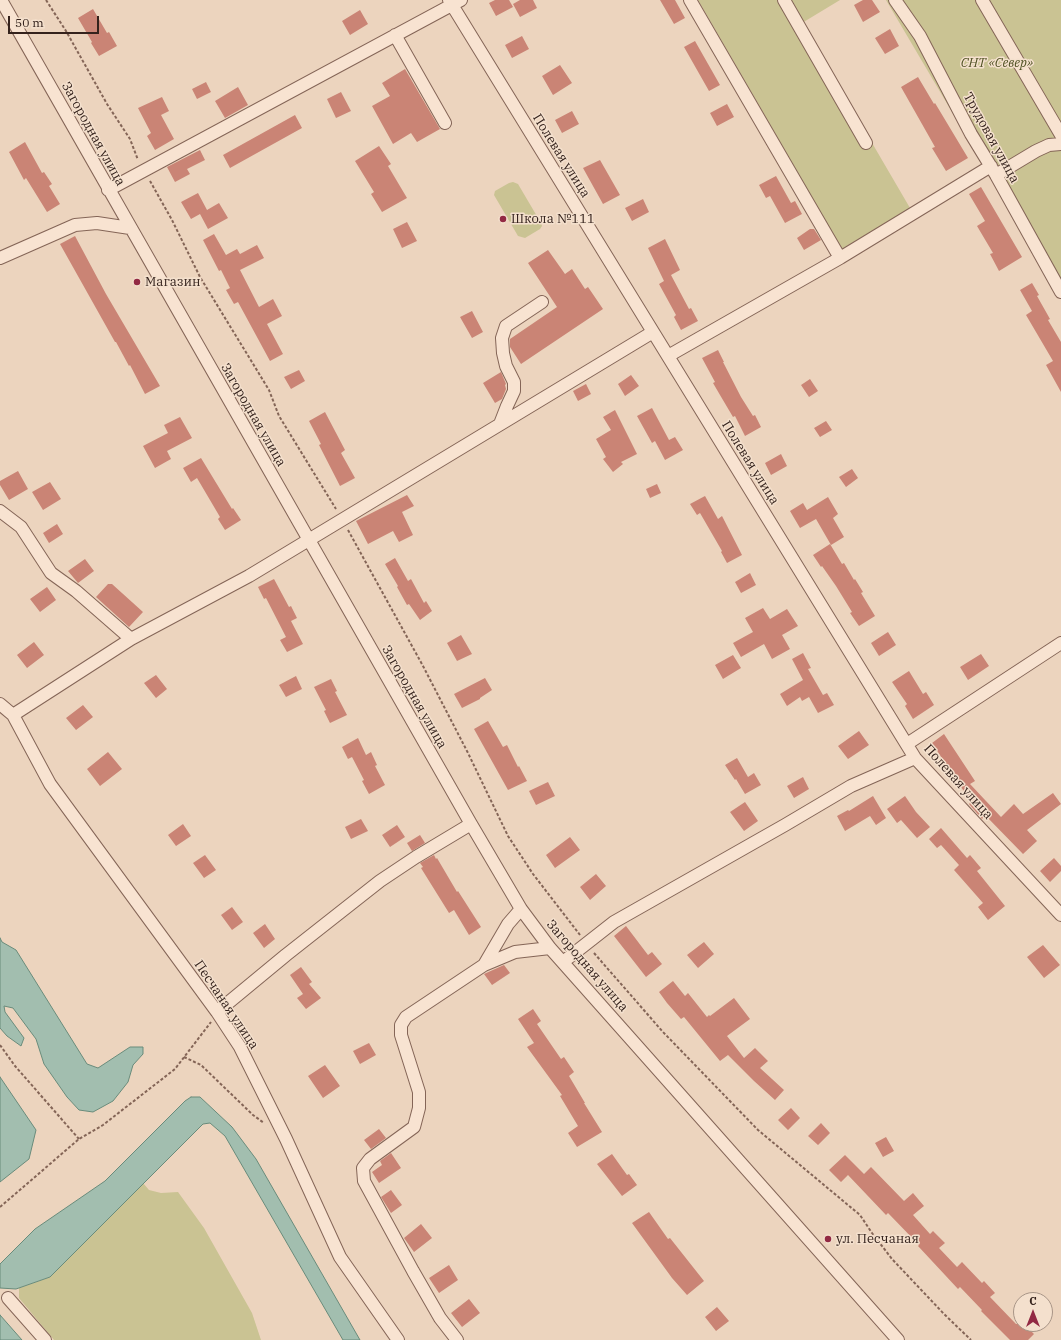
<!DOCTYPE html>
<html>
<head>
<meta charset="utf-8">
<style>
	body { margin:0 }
	#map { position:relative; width:1061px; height:1340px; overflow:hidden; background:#ecd4be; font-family:"IBM Plex Serif",serif }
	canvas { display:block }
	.north { position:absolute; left:1013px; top:1292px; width:40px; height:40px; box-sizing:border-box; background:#f4e0cd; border:1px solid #a79486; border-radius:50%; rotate:0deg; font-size:11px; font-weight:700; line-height:16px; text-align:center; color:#34221c }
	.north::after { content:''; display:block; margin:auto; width:14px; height:18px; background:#922943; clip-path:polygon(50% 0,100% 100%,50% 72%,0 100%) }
	.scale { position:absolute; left:8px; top:16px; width:91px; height:18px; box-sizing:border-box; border:2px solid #34221c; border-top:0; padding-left:5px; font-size:12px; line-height:14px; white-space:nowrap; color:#34221c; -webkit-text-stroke:3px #f4e0cd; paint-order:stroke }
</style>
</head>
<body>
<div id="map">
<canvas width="1061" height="1340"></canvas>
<div class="north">С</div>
<div class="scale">50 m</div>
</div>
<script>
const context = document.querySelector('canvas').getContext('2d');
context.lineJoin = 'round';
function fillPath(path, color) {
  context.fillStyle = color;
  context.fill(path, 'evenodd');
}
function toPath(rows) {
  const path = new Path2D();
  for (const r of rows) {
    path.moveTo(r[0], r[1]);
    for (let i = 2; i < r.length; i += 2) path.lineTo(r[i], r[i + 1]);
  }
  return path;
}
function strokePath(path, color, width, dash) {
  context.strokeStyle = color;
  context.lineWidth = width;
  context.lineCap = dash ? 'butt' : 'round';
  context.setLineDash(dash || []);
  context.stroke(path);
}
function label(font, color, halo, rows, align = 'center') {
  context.font = font + ' "IBM Plex Serif",serif';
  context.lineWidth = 3;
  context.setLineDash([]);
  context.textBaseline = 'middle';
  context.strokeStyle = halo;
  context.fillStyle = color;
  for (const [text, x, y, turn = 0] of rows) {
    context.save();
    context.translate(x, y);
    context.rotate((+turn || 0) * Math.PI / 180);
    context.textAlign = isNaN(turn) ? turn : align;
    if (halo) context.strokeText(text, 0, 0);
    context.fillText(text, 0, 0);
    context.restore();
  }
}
const green = toPath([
	[698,0,840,0,802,23,910,208,842,249],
	[886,0,1061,0,1061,282,1017,203,997,163,982,163],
	[513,182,518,184,541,223,542,226,540,229,525,238,518,236,494,195,495,191,509,183],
	[143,1183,149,1190,161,1193,178,1192,204,1228,252,1313,261,1340,54,1340,19,1298,19,1288,50,1277]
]);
const water = toPath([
	[0,938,2,942,16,950,87,1064,98,1068,130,1047,143,1047,143,1054,133,1065,128,1082,113,1101,93,1112,79,1110,67,1097,44,1064,36,1039,13,1008,4,1006,5,1012,24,1038,21,1046,7,1036,0,1028,0,938],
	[0,1077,36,1130,29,1159,0,1182,0,1077],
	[191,1097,200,1097,232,1127,256,1159,360,1340,343,1340,225,1136,210,1123,203,1124,50,1277,16,1289,0,1288,0,1264,35,1229,105,1181,185,1101,191,1097],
	[0,1315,22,1340,0,1340,0,1315]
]);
const building = toPath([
	[495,0,509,0,513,7,496,16,489,3],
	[520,0,533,0,537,8,520,17,513,4],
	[660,0,675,0,685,18,674,24],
	[863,0,872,0,880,12,863,22,854,5],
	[93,9,107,33,109,32,117,46,99,56,91,43,92,42,78,18],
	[360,10,368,24,350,35,342,21],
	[890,29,899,46,885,54,875,38],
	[522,36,529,49,512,58,505,45],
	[695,41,720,85,709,91,684,47],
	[560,65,572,83,553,95,542,76],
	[405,69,440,129,417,142,411,133,393,144,372,106,390,96,382,83],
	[918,77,934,104,935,103,968,158,946,171,932,148,935,147,901,87],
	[206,82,211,92,197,99,192,89],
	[238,87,248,105,225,118,215,101],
	[341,92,351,111,336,118,327,99],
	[162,97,169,111,161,115,174,139,155,150,147,136,151,133,138,108],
	[727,104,734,117,717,126,710,113],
	[572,111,579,124,562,133,555,120],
	[295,115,302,128,230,168,223,155],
	[25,142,42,173,44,172,52,184,49,186,60,204,47,212,26,178,24,180,9,152],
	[379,146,391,164,388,166,407,198,382,212,371,194,374,192,355,161],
	[200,150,205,160,187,169,190,174,175,182,167,167],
	[600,160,620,195,603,204,583,168],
	[776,176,791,203,795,201,802,214,785,223,770,196,766,198,759,185],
	[981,187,1022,257,999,271,990,254,993,253,977,226,985,221,969,194],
	[198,193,207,210,219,203,228,218,208,229,200,214,191,219,181,202],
	[643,199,649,212,632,221,625,208],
	[407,222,417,241,402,248,393,229],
	[810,229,814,229,821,240,804,250,797,238],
	[214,234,226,255,237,249,240,254,257,245,264,258,240,270,259,307,273,299,282,316,267,324,283,354,270,361,238,302,234,304,226,290,230,288,221,270,219,271,203,240],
	[75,236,106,294,160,386,145,394,130,365,129,366,116,342,115,342,60,244],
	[665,239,680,270,671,275,689,309,691,308,698,321,681,330,674,317,676,315,659,284,664,281,648,248],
	[548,250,565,274,572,269,585,289,588,287,603,309,521,364,510,347,510,339,557,307,528,263],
	[1032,283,1039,295,1037,296,1050,319,1048,320,1061,342,1061,392,1046,365,1053,361,1026,315,1032,311,1020,290],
	[472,311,483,332,472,338,460,317],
	[718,350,724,362,723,362,741,397,753,416,755,415,761,427,745,436,735,416,733,417,720,395,713,383,715,382,702,358],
	[299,370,305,381,291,389,284,377],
	[501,372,506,384,505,385,506,389,502,399,495,403,483,383],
	[631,375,639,386,625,396,618,384],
	[810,379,818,391,809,397,801,385],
	[586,384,591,394,578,401,573,391],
	[652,408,669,440,675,437,683,450,665,460,655,441,652,443,637,416],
	[615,410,637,454,621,462,623,464,613,472,603,459,606,457,596,439,611,430,603,417],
	[325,412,345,450,341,453,355,478,340,486,319,445,321,444,309,421],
	[180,417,192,438,167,451,171,459,155,468,143,446,168,433,164,425],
	[826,421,832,430,820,437,814,428],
	[781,454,787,466,771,475,765,463],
	[201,458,232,509,233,508,241,520,225,530,218,519,220,517,197,478,191,482,183,468],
	[852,469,858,478,846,487,839,477],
	[18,471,28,489,9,500,0,485,0,481],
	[50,482,61,499,43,510,32,492],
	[657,484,661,493,650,498,646,489],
	[407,495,414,506,402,512,413,535,399,542,393,531,368,544,356,521],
	[705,496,718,519,722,516,742,555,727,563,721,552,722,551,700,513,697,515,690,504],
	[828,497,838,514,833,518,844,537,831,545,816,519,800,528,790,511,803,503,807,510],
	[57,524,63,534,49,543,43,533],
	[830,544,842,564,844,563,854,580,855,579,863,592,861,593,875,616,859,626,850,613,852,612,836,586,822,566,821,567,813,555],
	[395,558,408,581,411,579,424,603,426,601,432,611,420,620,409,604,407,605,397,587,398,586,385,564],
	[85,559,94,571,78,583,68,571],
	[750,573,756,585,741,593,735,582],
	[274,579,289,607,291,606,297,618,291,621,303,644,287,652,280,640,286,637,266,598,264,599,258,587],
	[108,584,112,584,143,612,129,627,96,597],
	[47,587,56,600,40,612,30,599],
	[763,608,770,619,787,609,798,626,782,635,790,649,772,659,764,644,741,657,733,643,753,632,745,618],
	[888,632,896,645,879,656,871,643],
	[461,635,472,654,457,661,447,643],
	[34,642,44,655,27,668,17,655],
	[803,653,811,668,808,669,823,695,827,693,834,705,818,713,809,697,802,701,800,697,787,706,780,694,803,680,792,659],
	[981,654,989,666,968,680,960,667],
	[733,655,741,668,723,679,715,665],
	[909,671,923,694,926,692,934,705,913,719,905,706,907,704,892,682],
	[156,675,167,689,156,698,144,683],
	[296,676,302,689,286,697,279,685],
	[485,678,492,690,480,698,480,699,462,708,454,694],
	[331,679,337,691,335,692,347,715,330,723,324,711,326,710,314,687],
	[83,705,93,717,76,730,66,718],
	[488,721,503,747,507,745,518,767,519,766,527,781,508,790,474,729],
	[859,731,869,745,848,759,838,746],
	[944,734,975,781,970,784,1001,817,1014,804,1023,814,1053,793,1061,804,1027,830,1037,841,1023,854,985,815,982,819,969,804,971,802,932,743],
	[358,738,366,755,371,752,377,765,375,766,385,785,369,794,362,781,364,780,352,757,348,759,342,747],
	[108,752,122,769,100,786,87,769],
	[737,758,748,777,754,773,761,785,745,794,736,779,735,780,725,765],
	[803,777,809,789,794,798,787,786],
	[548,782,555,796,536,805,529,791],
	[873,796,886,818,876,825,870,816,845,831,837,816,848,810,849,811],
	[905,796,916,812,930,827,917,838,901,820,897,823,887,809],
	[745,802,758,821,744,831,730,812],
	[361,819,368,831,351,839,345,827],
	[183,824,191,836,176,846,168,835],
	[397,825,405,837,390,847,382,835],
	[941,828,967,858,970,855,981,868,977,871,1005,906,988,920,978,907,983,903,954,870,959,865,941,845,937,848,929,839],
	[420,835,425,843,412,851,407,843],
	[570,837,580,850,555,868,546,855],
	[205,855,216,870,204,878,193,863],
	[434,855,436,859,437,858,457,892,458,891,481,927,469,935,454,910,449,913,421,868,423,867,420,863],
	[1054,858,1061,866,1061,871,1050,882,1040,871],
	[596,874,606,886,590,900,580,887],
	[232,907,243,922,232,930,221,915],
	[265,924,275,939,264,948,253,933],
	[626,926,648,955,652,952,662,964,646,977,614,936],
	[704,942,714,954,698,968,687,955],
	[1043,945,1060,965,1044,978,1027,957],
	[504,965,510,973,492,985,484,974],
	[301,967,312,982,309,984,321,998,306,1009,297,998,303,994,290,975],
	[673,981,685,996,688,993,707,1017,709,1015,710,1016,734,998,750,1019,727,1036,744,1058,755,1048,768,1061,760,1068,784,1090,775,1100,754,1081,728,1055,720,1061,684,1017,681,1019,667,1003,659,992],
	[533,1009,541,1021,537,1024,561,1059,564,1057,574,1072,569,1076,585,1103,584,1103,602,1132,577,1147,568,1133,578,1126,560,1096,562,1095,527,1047,534,1043,518,1019],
	[369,1043,376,1055,360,1064,353,1051],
	[325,1065,340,1086,323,1098,308,1076],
	[791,1108,800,1118,788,1130,778,1120],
	[821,1123,830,1133,818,1145,808,1136],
	[379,1129,386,1138,371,1149,364,1140],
	[886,1137,894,1151,883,1157,875,1143],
	[391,1153,401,1168,379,1183,372,1172,382,1165,380,1161],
	[612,1154,627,1175,629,1174,637,1185,622,1196,597,1164],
	[845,1155,864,1174,871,1167,904,1201,913,1193,924,1206,913,1215,930,1234,933,1231,945,1243,939,1248,957,1267,962,1262,982,1283,984,1281,995,1293,990,1297,1016,1324,1024,1324,1034,1334,1028,1340,1010,1340,981,1311,982,1310,960,1287,958,1289,945,1275,918,1246,919,1245,888,1213,886,1215,848,1175,841,1182,829,1170],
	[391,1190,402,1205,391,1213,381,1197],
	[649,1212,668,1239,670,1238,704,1281,687,1295,672,1278,632,1223],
	[421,1224,432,1238,414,1252,404,1238],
	[449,1265,458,1280,439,1293,429,1278],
	[469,1299,480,1313,462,1327,451,1313],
	[717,1307,729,1321,716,1331,705,1317]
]);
const path = toPath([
	[46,0,66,31,107,104,130,139,138,160],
	[150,181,172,220,200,277,269,390,279,416,336,509],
	[348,530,423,666,468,753,508,836,533,874,580,935],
	[594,953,663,1032,758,1130,860,1215,872,1233,892,1259,944,1314,971,1340],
	[0,1045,15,1066,79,1139],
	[184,1057,201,1065,253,1115,264,1123],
	[0,1207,79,1139,103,1125,175,1069,211,1022]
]);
const minor = toPath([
	[1,0,471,824,521,909,550,948,898,1340],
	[449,0,915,758,1061,915],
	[690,0,840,258],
	[784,0,866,143],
	[895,0,920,36,971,134,996,175,1061,292],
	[982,0,1061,135],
	[395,35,445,123],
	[996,175,1036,151,1049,145,1061,144],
	[108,190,461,0],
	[0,258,75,225,97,223,130,228],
	[668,356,840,258,991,166],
	[500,424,507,406,514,391,514,382,506,366,503,353,502,338,506,326,542,302],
	[0,511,21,527,51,573,76,591,131,639],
	[0,704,13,715,50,784,217,1012,240,1047,286,1139,340,1257,398,1340],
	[13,715,131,639,249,576,653,332],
	[907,744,1061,643],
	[563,962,614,922,785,825,851,786,915,758],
	[484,965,508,924,521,909],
	[217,1012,286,955,380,881,416,857,471,824],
	[8,1298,45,1340],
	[457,1340,440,1318,413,1271,364,1181,363,1168,370,1159,414,1127,419,1108,419,1092,401,1035,401,1025,406,1017,484,965,515,952,550,948]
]);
const markers = [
	[503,219,4,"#922943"],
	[137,282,4,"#922943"],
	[828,1239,4,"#922943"]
];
const parkNames = [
	["СНТ «Север»",997,63]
];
const streetNames = [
	["Загородная улица",93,134,61],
	["Трудовая улица",991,138,61],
	["Полевая улица",561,156,58],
	["Загородная улица",253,415,60],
	["Полевая улица",750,463,58],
	["Загородная улица",414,697,60],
	["Полевая улица",958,782,48],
	["Загородная улица",587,966,49],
	["Песчаная улица",226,1005,56]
];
const poiNames = [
	["Школа №111",511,219],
	["Магазин",145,282],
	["ул. Песчаная",836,1239]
];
fillPath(green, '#cac393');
fillPath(water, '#a2beaf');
strokePath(water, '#698b7b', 1);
fillPath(building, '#ca8475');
strokePath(minor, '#846557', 14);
strokePath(path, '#846557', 2, [3, 2]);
strokePath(minor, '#f8e3d1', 12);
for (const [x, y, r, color] of markers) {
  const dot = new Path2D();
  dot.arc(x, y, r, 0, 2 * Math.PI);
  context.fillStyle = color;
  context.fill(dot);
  strokePath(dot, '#f4e0cd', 1.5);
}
label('italic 13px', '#4f5023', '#f4e0cd', parkNames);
label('13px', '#34221c', '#f4e0cd', streetNames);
label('13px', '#34221c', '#f4e0cd', poiNames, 'left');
</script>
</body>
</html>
